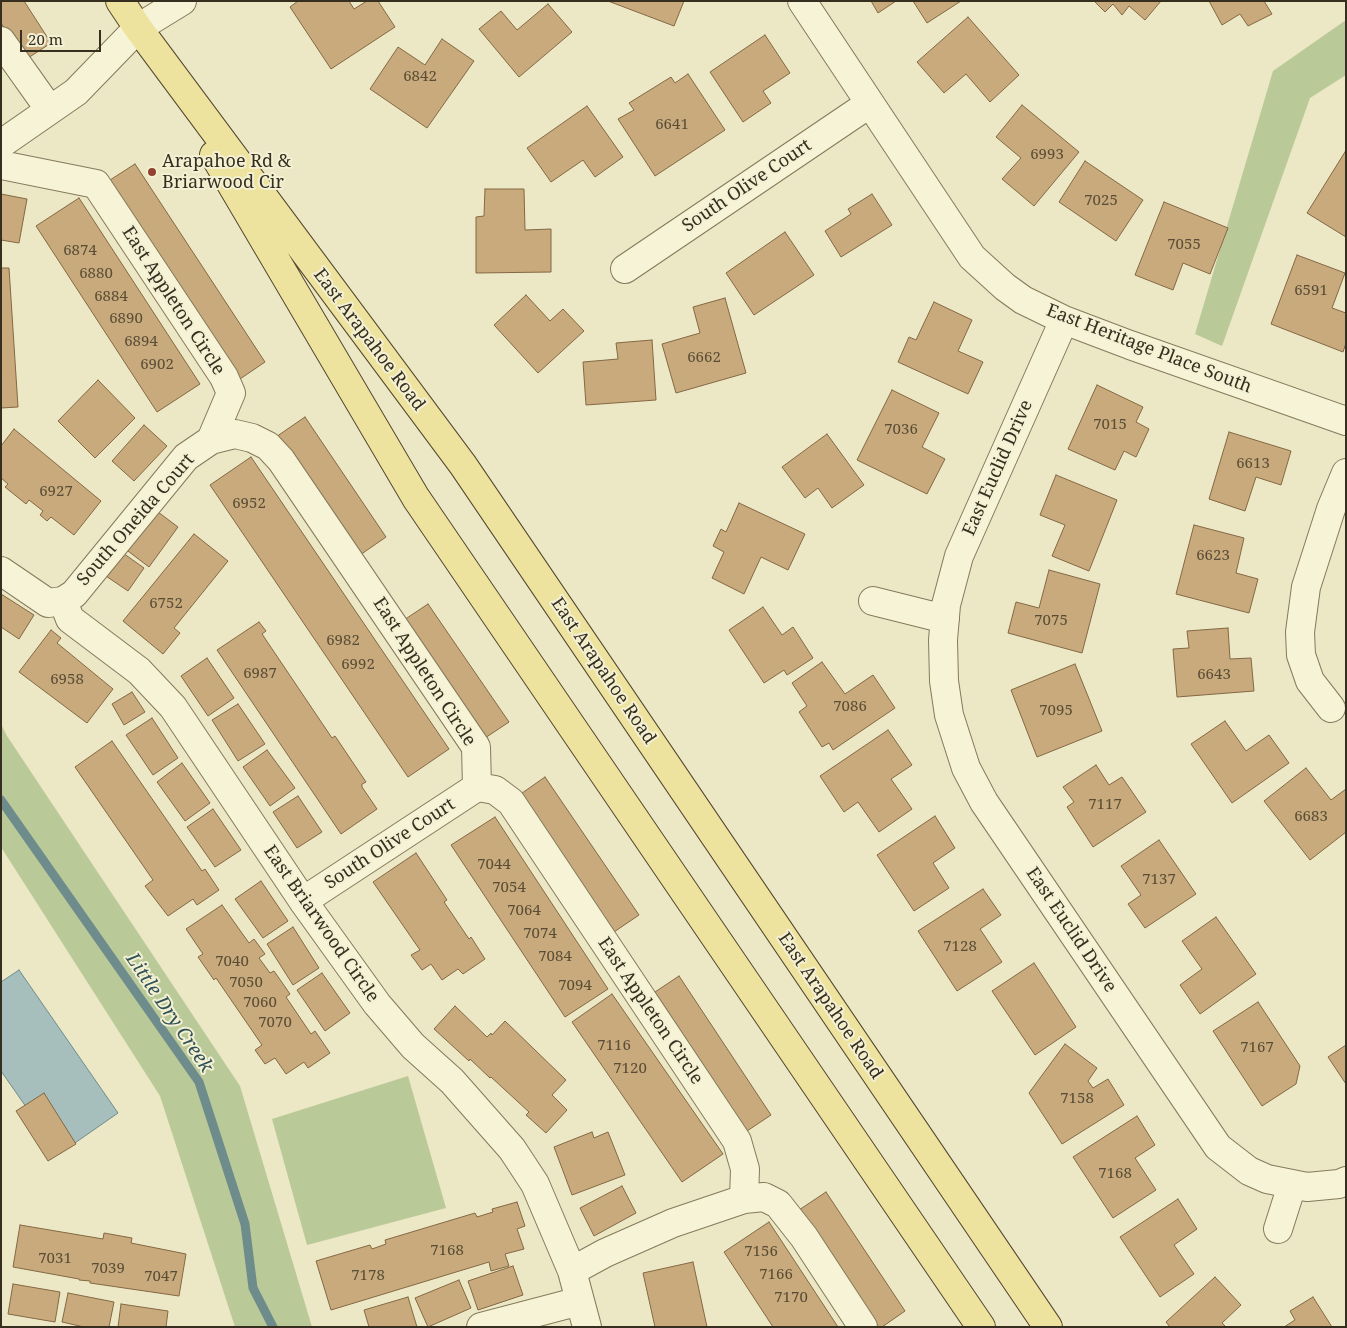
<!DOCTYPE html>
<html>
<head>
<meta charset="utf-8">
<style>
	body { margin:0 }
	#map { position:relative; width:1347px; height:1328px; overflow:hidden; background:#ece7c4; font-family:"Noto Serif",serif }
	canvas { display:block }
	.frame { position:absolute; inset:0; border:2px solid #362e1f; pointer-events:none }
	.scale { position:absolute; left:20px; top:30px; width:81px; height:22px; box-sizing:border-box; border:2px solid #362e1f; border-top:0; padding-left:6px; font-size:15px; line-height:18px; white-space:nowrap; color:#362e1f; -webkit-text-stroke:4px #f3f0d3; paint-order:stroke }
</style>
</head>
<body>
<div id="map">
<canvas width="1347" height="1328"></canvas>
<div class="frame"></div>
<div class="scale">20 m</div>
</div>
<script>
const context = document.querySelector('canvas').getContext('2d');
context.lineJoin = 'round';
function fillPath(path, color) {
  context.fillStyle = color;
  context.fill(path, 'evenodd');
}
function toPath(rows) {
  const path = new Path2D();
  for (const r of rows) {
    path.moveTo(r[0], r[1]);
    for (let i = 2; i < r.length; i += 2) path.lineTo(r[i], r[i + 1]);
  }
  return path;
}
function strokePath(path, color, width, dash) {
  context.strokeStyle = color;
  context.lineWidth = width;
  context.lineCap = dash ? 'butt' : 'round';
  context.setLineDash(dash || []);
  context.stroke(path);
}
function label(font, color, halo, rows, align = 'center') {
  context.font = font + ' "Noto Serif",serif';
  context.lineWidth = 4;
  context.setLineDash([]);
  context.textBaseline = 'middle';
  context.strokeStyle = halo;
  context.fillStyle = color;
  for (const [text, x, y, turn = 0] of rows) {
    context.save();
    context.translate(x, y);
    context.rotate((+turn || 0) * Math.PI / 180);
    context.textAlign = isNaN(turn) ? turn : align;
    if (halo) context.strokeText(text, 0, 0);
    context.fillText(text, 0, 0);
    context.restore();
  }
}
const green = toPath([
	[1346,20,1346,75,1310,98,1222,346,1195,334,1273,71],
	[1,724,7,736,240,1086,312,1327,235,1327,160,1096,1,847],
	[408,1076,446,1208,307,1245,272,1119]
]);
const water = toPath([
	[19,970,118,1113,59,1154,1,1071,1,982,19,970]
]);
const stream = toPath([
	[1,800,199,1082,245,1224,253,1288,273,1327]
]);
const building = toPath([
	[1,1,24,1,51,43,25,60,1,23,1,1],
	[298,1,349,1,354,9,367,1,378,1,395,27,331,69,290,7,298,1],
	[608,1,684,1,674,26,608,1],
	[871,1,896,1,878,13,871,1],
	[913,1,961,1,927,23,913,1],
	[1094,1,1161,1,1145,20,1129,6,1122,15,1113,4,1105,12,1094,1],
	[1209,1,1264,1,1272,14,1248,26,1240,14,1222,25,1209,1],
	[548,4,572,32,519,77,479,29,501,11,517,30,548,4],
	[968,17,1019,75,990,102,966,74,944,93,917,62,968,17],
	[765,35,790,73,763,91,771,103,743,122,710,72,765,35],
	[442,39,474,61,427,128,370,89,398,47,425,65,442,39],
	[688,74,725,130,655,176,618,119,634,110,629,103,671,77,675,83,688,74],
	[1022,105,1079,152,1034,206,1002,179,1021,158,996,137,1022,105],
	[587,106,623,157,595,177,583,160,551,182,527,148,587,106],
	[1345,152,1346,153,1346,237,1307,213,1345,152],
	[1085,161,1143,200,1116,241,1059,202,1085,161],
	[135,164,265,362,240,379,110,180,135,164],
	[485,189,524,189,525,230,551,229,551,272,476,273,476,217,484,216,485,189],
	[1,194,27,199,19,243,1,240,1,194],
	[872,194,892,225,841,257,825,231,851,214,848,209,872,194],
	[79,198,200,384,157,412,36,226,79,198],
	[1164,202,1228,228,1210,274,1183,263,1173,290,1135,275,1164,202],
	[785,232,814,275,754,315,726,273,785,232],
	[1297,255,1345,273,1332,308,1346,313,1346,343,1343,352,1271,324,1297,255],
	[1,268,9,268,18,407,1,408,1,268],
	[526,295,550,321,563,309,584,331,538,373,494,325,526,295],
	[725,298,746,373,676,393,662,344,700,333,693,307,725,298],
	[934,302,972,320,958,351,983,362,968,394,898,362,909,337,916,340,934,302],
	[652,340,656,400,586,405,583,362,618,359,616,343,652,340],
	[98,380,135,418,95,458,58,421,98,380],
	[1097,385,1143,407,1136,422,1149,429,1136,457,1124,451,1115,470,1068,449,1097,385],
	[892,390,939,413,922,447,945,459,927,494,857,460,892,390],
	[305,417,386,537,360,555,273,439,305,417],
	[144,425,167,446,134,481,112,461,144,425],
	[14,429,101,501,74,535,51,517,47,521,40,515,43,511,29,500,26,504,5,487,8,484,1,478,1,446,14,429],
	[1229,432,1291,451,1281,485,1256,477,1245,511,1209,499,1229,432],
	[827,434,864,485,832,508,818,488,805,498,782,467,827,434],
	[251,457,449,749,408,777,210,485,251,457],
	[1056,475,1117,500,1089,571,1052,556,1065,525,1040,515,1056,475],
	[739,503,805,534,788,570,761,557,744,594,712,578,724,552,713,546,721,529,726,532,739,503],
	[154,509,178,527,149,567,124,548,154,509],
	[1194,525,1244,538,1236,573,1258,579,1249,613,1176,594,1194,525],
	[194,534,228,561,174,628,180,633,163,654,123,621,194,534],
	[120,551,144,568,128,591,103,574,120,551],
	[1049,570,1100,584,1082,653,1008,633,1016,602,1039,608,1049,570],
	[1,594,34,615,19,639,1,627,1,594],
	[428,604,509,722,479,742,398,624,428,604],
	[763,607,782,635,793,627,813,658,787,675,784,670,764,683,729,630,763,607],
	[259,622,266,631,262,634,332,738,335,736,366,782,362,784,362,787,377,809,341,834,217,650,259,622],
	[1228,628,1230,659,1251,658,1254,691,1177,697,1173,649,1189,648,1187,631,1228,628],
	[51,630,61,638,57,643,113,689,87,723,19,672,51,630],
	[207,658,234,698,208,716,181,676,207,658],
	[822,662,845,694,873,675,895,708,833,750,829,743,822,747,799,712,807,706,792,683,822,662],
	[1075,664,1102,731,1037,757,1011,690,1075,664],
	[132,692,145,712,124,725,112,704,132,692],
	[238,704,265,744,238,761,212,720,238,704],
	[152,718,178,758,153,775,126,735,152,718],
	[1225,721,1246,751,1269,735,1289,763,1232,803,1191,744,1225,721],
	[888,730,912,765,891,779,912,809,879,832,858,802,844,812,820,776,888,730],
	[112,741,202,871,205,869,219,890,197,905,193,899,168,916,145,886,153,880,75,767,112,741],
	[267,750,295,788,270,806,243,767,267,750],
	[182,763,210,803,185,821,157,782,182,763],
	[1096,765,1109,785,1122,777,1146,812,1093,847,1067,807,1074,802,1063,787,1096,765],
	[1306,768,1331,800,1346,789,1346,832,1310,860,1264,801,1306,768],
	[545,777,639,915,611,934,515,798,545,777],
	[298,796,322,832,297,848,273,812,298,796],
	[213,809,241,850,215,867,187,827,213,809],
	[935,816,955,848,933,863,949,888,914,911,877,855,935,816],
	[495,817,608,989,565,1017,451,845,495,817],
	[1159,840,1196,894,1145,928,1128,904,1141,895,1121,866,1159,840],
	[416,853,447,900,444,902,469,939,471,937,485,959,463,974,458,969,442,980,431,964,422,970,411,955,420,950,373,882,416,853],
	[261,881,288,921,263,938,235,899,261,881],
	[983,889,1001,915,980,929,1002,962,957,991,918,931,983,889],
	[222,905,249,943,254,939,265,954,259,958,270,973,274,971,290,994,286,997,311,1034,315,1031,330,1053,308,1068,304,1062,286,1074,275,1058,265,1064,255,1050,262,1045,216,978,214,980,198,957,203,954,186,929,222,905],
	[1216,917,1256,974,1200,1014,1180,985,1202,969,1182,941,1216,917],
	[293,927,319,968,293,985,267,944,293,927],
	[1034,963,1076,1027,1035,1055,992,991,1034,963],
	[322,973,350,1013,325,1031,297,990,322,973],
	[679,976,771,1115,747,1131,655,992,679,976],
	[612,994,723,1154,682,1182,572,1022,612,994],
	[1258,1002,1300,1066,1296,1084,1262,1106,1213,1031,1258,1002],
	[455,1006,487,1037,491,1033,492,1035,505,1021,566,1080,552,1095,567,1110,546,1133,526,1115,529,1112,491,1077,490,1078,470,1059,469,1061,434,1029,455,1006],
	[1065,1044,1097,1068,1088,1081,1093,1088,1108,1079,1124,1105,1062,1144,1029,1093,1065,1044],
	[1346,1045,1346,1084,1328,1057,1346,1045],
	[44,1093,76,1144,48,1161,16,1111,44,1093],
	[1137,1116,1155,1145,1135,1158,1156,1190,1113,1218,1073,1157,1137,1116],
	[592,1132,594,1138,608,1132,625,1175,572,1195,554,1147,592,1132],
	[622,1186,636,1213,594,1236,580,1208,622,1186],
	[826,1192,905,1311,882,1327,877,1327,799,1210,826,1192],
	[1178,1199,1197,1229,1174,1245,1194,1274,1160,1297,1120,1237,1178,1199],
	[517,1202,525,1226,517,1229,524,1249,505,1254,509,1266,491,1271,489,1262,331,1310,316,1261,370,1245,372,1249,386,1244,385,1240,475,1213,477,1217,493,1212,492,1209,517,1202],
	[769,1222,838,1327,773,1327,724,1252,769,1222],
	[20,1225,103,1239,104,1233,132,1238,131,1243,186,1254,179,1296,90,1283,90,1281,79,1280,79,1279,13,1267,20,1225],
	[693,1262,707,1327,655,1327,643,1273,693,1262],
	[513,1266,523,1295,478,1310,468,1281,513,1266],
	[1215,1277,1241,1305,1222,1323,1226,1327,1170,1327,1166,1322,1215,1277],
	[459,1280,471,1308,428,1327,415,1298,459,1280],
	[13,1284,60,1292,55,1322,8,1314,13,1284],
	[68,1293,114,1302,109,1327,84,1327,62,1322,68,1293],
	[408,1297,417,1327,369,1327,364,1310,408,1297],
	[1313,1297,1332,1327,1284,1327,1295,1320,1290,1311,1313,1297],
	[121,1304,168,1311,166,1327,118,1327,121,1304]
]);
const street = toPath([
	[802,1,972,257,1005,287,1023,300,1064,320,1130,345,1346,421],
	[1,41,50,110],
	[1,144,76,92,138,28,182,1],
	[1,165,96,184,224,377,231,393,211,440],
	[625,269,869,104],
	[1064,320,959,556,946,605,943,640,944,681,949,715,966,768,984,802,1218,1147,1249,1171,1267,1179,1307,1187,1339,1184,1346,1181],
	[1,571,48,603,63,601,74,594,186,457,211,440,235,434,252,438,268,446,281,460,476,747,477,787],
	[63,601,70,619,139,671,173,707,303,901,377,1004,413,1046,452,1081,512,1149,535,1184,572,1271,587,1327],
	[873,601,945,619],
	[1331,708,1310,681,1301,655,1300,632,1306,587,1331,509,1346,473],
	[477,787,495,790,511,802,737,1141,745,1169,744,1199],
	[303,901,477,787],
	[1278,1229,1292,1185],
	[572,1271,605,1253,673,1223,744,1199,764,1197,778,1204,804,1237,863,1327],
	[481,1327,580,1301]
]);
const primary = toPath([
	[120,1,138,28,463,465,1048,1327],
	[214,155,416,498,981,1327]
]);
const markers = [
	[152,172,5,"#91412f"]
];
const numberNames = [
	["6842",420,77],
	["6641",672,125],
	["6993",1047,155],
	["7025",1101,201],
	["7055",1184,245],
	["6874",80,251],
	["6880",96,274],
	["6591",1311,291],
	["6884",111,297],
	["6890",126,319],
	["6894",141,342],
	["6662",704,358],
	["6902",157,365],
	["7015",1110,425],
	["7036",901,430],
	["6613",1253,464],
	["6927",56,492],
	["6952",249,504],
	["6623",1213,556],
	["6752",166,604],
	["7075",1051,621],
	["6982",343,641],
	["6992",358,665],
	["6987",260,674],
	["6643",1214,675],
	["6958",67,680],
	["7086",850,707],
	["7095",1056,711],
	["7117",1105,805],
	["6683",1311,817],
	["7044",494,865],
	["7137",1159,880],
	["7054",509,888],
	["7064",524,911],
	["7074",540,934],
	["7128",960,947],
	["7084",555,957],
	["7040",232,962],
	["7050",246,983],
	["7094",575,986],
	["7060",260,1003],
	["7070",275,1023],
	["7116",614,1046],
	["7167",1257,1048],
	["7120",630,1069],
	["7158",1077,1099],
	["7168",1115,1174],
	["7168",447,1251],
	["7156",761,1252],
	["7031",55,1259],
	["7039",108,1269],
	["7166",776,1275],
	["7178",368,1276],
	["7047",161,1277],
	["7170",791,1298]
];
const poiNames = [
	["Arapahoe Rd &",162,162],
	["Briarwood Cir",162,183]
];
const streetNames = [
	["South Olive Court",747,186,-34],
	["East Appleton Circle",173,301,57],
	["East Arapahoe Road",369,340,53],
	["East Heritage Place South",1149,349,21],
	["East Euclid Drive",998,468,-66],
	["South Oneida Court",136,520,-49],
	["East Arapahoe Road",603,671,56],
	["East Appleton Circle",424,672,57],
	["South Olive Court",390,844,-33],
	["East Briarwood Circle",321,924,55],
	["East Euclid Drive",1071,930,56],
	["East Arapahoe Road",830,1006,56],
	["East Appleton Circle",650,1011,56]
];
const waterNames = [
	["Little Dry Creek",169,1013,56]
];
fillPath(green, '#bac998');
fillPath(water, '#a6bfbc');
strokePath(water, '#6d8c8b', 1);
strokePath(stream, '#6d8c8b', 9);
fillPath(building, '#c8aa7c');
strokePath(building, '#836843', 1);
strokePath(street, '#857a5b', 30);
strokePath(primary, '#53472f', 30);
strokePath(street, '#f7f3d7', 28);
strokePath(primary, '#ede39e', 28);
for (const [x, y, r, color] of markers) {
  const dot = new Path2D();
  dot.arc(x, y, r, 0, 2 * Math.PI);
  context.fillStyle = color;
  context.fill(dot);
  strokePath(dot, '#f3f0d3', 2);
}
label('15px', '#5a4d36', null, numberNames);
label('18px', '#362e1f', '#f3f0d3', poiNames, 'left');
label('18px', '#362e1f', '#f3f0d3', streetNames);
label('italic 19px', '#2f5055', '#f3f0d3', waterNames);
</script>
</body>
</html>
